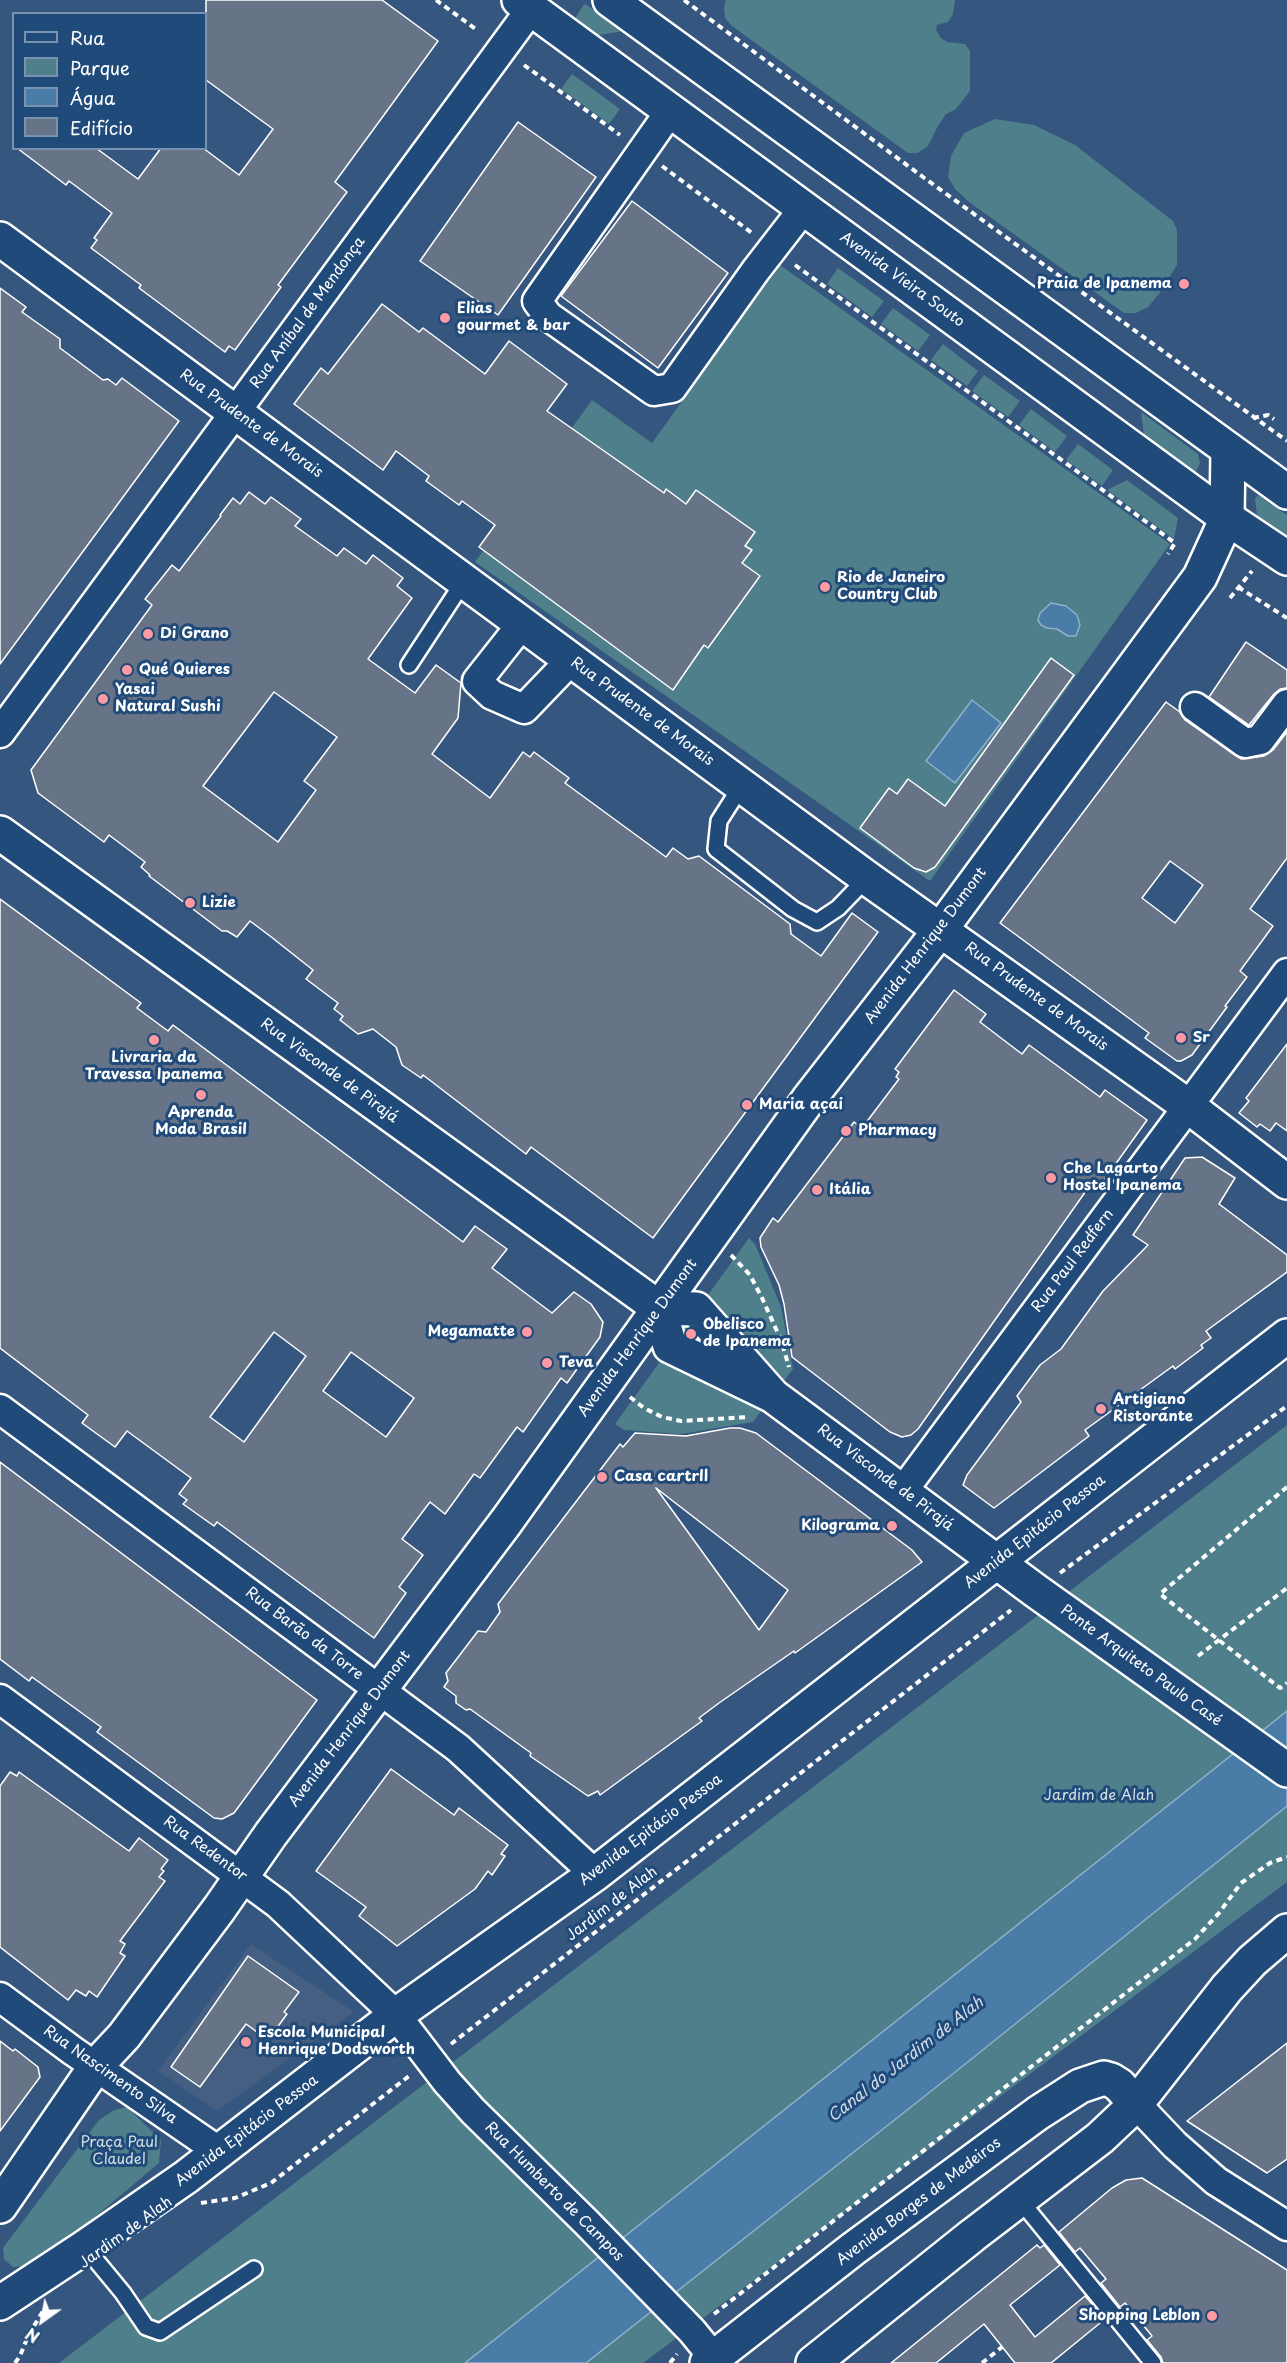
<!DOCTYPE html>
<html>
<head>
<meta charset="utf-8">
<style>
	body { margin:0 }
	#map { position:relative; width:1287px; height:2363px; overflow:hidden; background:#35567e; font-family:"Playpen Sans",sans-serif }
	canvas { display:block }
	.legend { position:absolute; left:12px; top:12px; width:195px; height:138px; box-sizing:border-box; background:#1f4a7a; border:2px solid #7992af; margin:0; padding:8px 10px; list-style:none; font-size:18px; color:#fff }
	.legend li { display:flex; align-items:center; gap:12px; height:30px }
	.legend b { width:30px; border:2px solid #7992af }
	.north { position:absolute; left:12px; top:2291px; width:60px; height:60px; -webkit-text-stroke:4px #1f4a7a; paint-order:stroke; rotate:213deg; font-size:16px; font-weight:700; line-height:24px; text-align:center; color:#fff }
	.north::after { content:''; display:block; margin:auto; width:21px; height:27px; background:#fff; clip-path:polygon(50% 0,100% 100%,50% 72%,0 100%) }
</style>
</head>
<body>
<div id="map">
<canvas width="1287" height="2363"></canvas>
<ul class="legend">
<li><b style="height:8px;background:#1f4a7a"></b>Rua</li>
<li><b style="height:16px;background:#4e7f8a"></b>Parque</li>
<li><b style="height:16px;background:#4a7ca8"></b>Água</li>
<li><b style="height:16px;background:#677387"></b>Edifício</li>
</ul>
<div class="north">N</div>
</div>
<script>
const context = document.querySelector('canvas').getContext('2d');
context.lineJoin = 'round';
function fillPath(path, color) {
  context.fillStyle = color;
  context.fill(path, 'evenodd');
}
function toPath(rows) {
  const path = new Path2D();
  for (const r of rows) {
    path.moveTo(r[0], r[1]);
    for (let i = 2; i < r.length; i += 2) path.lineTo(r[i], r[i + 1]);
  }
  return path;
}
function strokePath(path, color, width, dash) {
  context.strokeStyle = color;
  context.lineWidth = width;
  context.lineCap = dash ? 'butt' : 'round';
  context.setLineDash(dash || []);
  context.stroke(path);
}
function label(font, color, halo, rows, align = 'center') {
  context.font = font + ' "Playpen Sans",sans-serif';
  context.lineWidth = 6;
  context.setLineDash([]);
  context.textBaseline = 'middle';
  context.strokeStyle = halo;
  context.fillStyle = color;
  for (const [text, x, y, turn = 0] of rows) {
    context.save();
    context.translate(x, y);
    context.rotate((+turn || 0) * Math.PI / 180);
    context.textAlign = isNaN(turn) ? turn : align;
    if (halo) context.strokeText(text, 0, 0);
    context.fillText(text, 0, 0);
    context.restore();
  }
}
const built = toPath([
	[251,1944,354,2012,217,2111,158,2071]
]);
const green = toPath([
	[726,0,955,0,953,14,948,22,937,25,936,30,941,38,947,42,965,44,970,51,970,91,956,109,946,114,938,126,928,146,918,153,908,153,732,26,725,18,724,8],
	[585,3,585,4,624,31,599,35,575,18],
	[572,74,620,109,609,124,561,89],
	[995,119,1034,125,1075,145,1173,221,1177,230,1177,265,1159,294,1148,307,1136,313,1124,313,969,202,955,189,948,177,951,156,964,133],
	[780,265,1170,544,930,881,475,562,592,400,652,443],
	[838,268,884,301,872,317,827,284],
	[893,308,930,335,918,351,881,324],
	[943,344,978,371,967,386,931,360],
	[984,375,1020,401,1008,417,972,391],
	[1031,409,1067,436,1055,452,1019,425],
	[1141,412,1198,454,1200,463,1196,472,1144,435],
	[1078,444,1113,470,1102,486,1066,460],
	[1127,480,1178,518,1174,539,1107,490],
	[1258,495,1287,515,1287,535,1257,515,1255,499],
	[749,1238,755,1244,781,1307,793,1369,753,1422,681,1434,624,1430,615,1424],
	[1287,1425,1287,1882,643,2363,59,2363],
	[127,2107,161,2140,159,2163,57,2249,32,2266,13,2267,4,2259,3,2248,99,2120,114,2110]
]);
const water = toPath([
	[1051,603,1066,606,1077,615,1080,625,1076,636,1068,636,1057,629,1047,628,1041,625,1038,620,1040,613,1051,603],
	[972,700,1001,723,955,783,926,761,972,700],
	[1287,1711,1287,1806,949,2077,586,2363,465,2363,1287,1711]
]);
const building = toPath([
	[206,0,382,0,438,41,335,182,347,192,278,285,281,287,235,350,229,346,225,352,139,288,141,285,91,248,97,240,94,238,112,213,69,181,66,185,17,148,96,148,138,179,161,148,203,148,239,175,273,129,206,80,206,0],
	[518,122,596,177,498,315,420,261,518,122],
	[632,201,728,273,658,368,561,296,632,201],
	[0,288,26,307,22,312,60,339,60,348,103,380,108,379,116,385,122,378,179,421,0,664,0,288],
	[382,304,419,332,423,328,485,374,509,341,567,384,547,411,664,493,666,489,686,504,696,490,755,532,745,546,752,550,742,563,760,576,708,648,704,645,673,690,479,547,495,525,462,501,459,505,426,481,429,476,396,451,383,470,294,404,321,368,328,374,382,304],
	[249,492,265,504,271,497,301,519,295,526,337,556,344,548,366,564,373,555,403,578,397,586,412,598,368,659,415,693,436,665,461,683,458,718,432,754,490,798,523,752,530,757,534,752,569,778,565,783,666,857,673,848,688,859,699,856,790,924,791,934,821,956,852,913,878,932,653,1238,531,1147,526,1154,423,1075,421,1078,402,1065,396,1047,373,1029,358,1034,340,1020,343,1016,334,1009,338,1003,306,979,313,970,270,936,250,921,237,937,227,931,222,931,149,876,150,875,141,867,145,862,109,835,104,842,38,793,31,770,152,605,145,599,172,565,179,571,221,516,220,515,233,498,240,504,249,492],
	[274,692,337,737,304,781,316,790,278,842,203,786,274,692],
	[1246,642,1287,670,1287,688,1280,689,1274,694,1249,725,1209,697,1246,642],
	[1051,658,1074,675,935,867,926,872,914,868,860,828,889,788,897,794,908,779,945,806,1051,658],
	[1166,702,1180,712,1185,720,1241,759,1264,756,1273,750,1287,732,1287,858,1250,909,1273,926,1240,971,1247,977,1225,1006,1227,1007,1192,1055,1181,1061,1177,1061,1145,1038,1149,1033,1000,923,1166,702],
	[1170,861,1203,885,1175,923,1142,898,1170,861],
	[0,899,141,1003,137,1008,168,1031,173,1025,463,1242,475,1226,507,1249,492,1268,552,1313,574,1292,591,1304,603,1322,600,1337,567,1383,561,1378,523,1432,517,1427,480,1478,474,1474,445,1514,430,1502,402,1539,423,1555,399,1587,406,1593,374,1638,217,1522,214,1526,183,1504,187,1500,179,1494,191,1478,127,1431,115,1447,82,1423,88,1415,0,1348,0,899],
	[274,1332,306,1356,244,1442,210,1417,274,1332],
	[351,1352,414,1398,386,1437,323,1391,351,1352],
	[954,990,986,1014,980,1022,1022,1054,1029,1045,1100,1097,1105,1090,1147,1120,1100,1186,1093,1181,918,1429,911,1435,902,1437,890,1432,792,1357,784,1304,779,1285,761,1247,760,1238,773,1218,778,1222,854,1122,862,1128,899,1079,896,1077,899,1072,895,1069,954,990],
	[1287,1044,1287,1131,1276,1123,1270,1131,1260,1124,1257,1127,1239,1113,1249,1101,1246,1098,1287,1044],
	[1202,1157,1235,1178,1219,1204,1287,1255,1287,1272,1206,1331,1211,1338,1201,1345,1203,1348,1175,1369,1173,1366,1085,1430,1089,1436,994,1508,963,1485,967,1475,1021,1402,1017,1396,1040,1365,1061,1349,1103,1291,1148,1245,1133,1235,1185,1158,1202,1157],
	[730,1428,740,1428,756,1433,912,1550,922,1562,795,1653,794,1651,719,1703,699,1718,702,1721,600,1795,598,1791,588,1796,530,1756,531,1753,470,1709,466,1710,456,1703,456,1696,444,1687,448,1681,446,1673,478,1631,486,1632,500,1612,498,1604,620,1444,623,1447,635,1433,686,1436,730,1428],
	[656,1488,788,1590,759,1630,656,1488],
	[0,1462,317,1700,234,1813,222,1819,214,1818,97,1732,101,1727,32,1677,29,1681,0,1659,0,1462],
	[391,1769,454,1815,459,1808,508,1845,501,1854,505,1856,492,1875,488,1871,475,1889,397,1946,359,1916,366,1907,316,1871,391,1769],
	[10,1772,17,1776,19,1772,129,1851,139,1838,168,1860,161,1869,164,1871,159,1877,165,1881,120,1941,125,1944,120,1953,125,1956,97,1997,89,1991,86,1996,76,1990,68,2000,0,1947,0,1786,10,1772],
	[248,1956,299,1992,284,2012,287,2014,268,2040,246,2024,200,2087,171,2067,248,1956],
	[0,2041,13,2051,15,2049,38,2067,40,2077,0,2131,0,2041],
	[1287,2043,1287,2159,1267,2173,1187,2121,1287,2043],
	[1142,2178,1287,2270,1287,2363,1163,2363,1161,2357,1147,2340,1152,2336,1125,2303,1120,2307,1101,2283,1106,2279,1080,2248,1075,2252,1059,2232,1112,2188,1126,2180,1142,2178],
	[1037,2245,1040,2248,1044,2245,1060,2265,1010,2305,1035,2337,1085,2296,1105,2319,1051,2363,1015,2363,984,2324,936,2363,891,2363,1037,2245]
]);
const path = toPath([
	[436,0,477,30],
	[684,0,923,177,1287,441],
	[524,65,620,135],
	[662,166,752,233],
	[795,265,1175,543,1168,554],
	[1253,418,1268,415,1274,419],
	[1238,587,1287,618],
	[1230,598,1252,571],
	[731,1255,750,1275,762,1298,781,1340,789,1367],
	[630,1397,644,1408,662,1417,681,1421,748,1417],
	[1287,1487,1160,1594,1280,1688,1287,1683],
	[1060,1573,1287,1406],
	[1198,1656,1287,1588],
	[451,2044,1011,1610],
	[201,2203,235,2198,271,2183,409,2076],
	[714,2314,1195,1939,1219,1913,1241,1883,1270,1863,1287,1857],
	[15,2363,20,2356,28,2336,43,2311],
	[670,2363,677,2354],
	[982,2363,1002,2347]
]);
const service = toPath([
	[409,665,464,581],
	[742,785,719,821,716,849,793,909,817,922,838,908,867,878],
	[1019,2199,1153,2363],
	[85,2247,123,2293,146,2327,160,2332,254,2269]
]);
const minor = toPath([
	[671,110,537,301,548,316,654,391,672,388,756,270,804,208],
	[522,624,477,681,492,695,524,709,571,660],
	[1195,707,1245,743,1260,740,1287,704],
	[0,733,531,9],
	[0,1409,458,1748,595,1874],
	[902,1492,1287,973],
	[0,1699,278,1904,396,2015,447,2082,473,2111,586,2222,692,2331,718,2363],
	[0,1997,73,2051,220,2152],
	[1136,2104,1175,2145,1216,2181,1287,2226]
]);
const tertiary = toPath([
	[0,2206,96,2066,124,2036,219,1909,271,1834,506,1522,808,1100,941,929,1200,577,1227,518,1228,450],
	[707,2363,853,2249,1038,2113,1080,2086,1104,2078,1111,2080,1119,2085,1136,2104]
]);
const secondary = toPath([
	[0,239,867,878,1188,1106,1287,1182],
	[0,833,659,1308,696,1309,773,1396],
	[659,1308,670,1346,773,1396,1036,1591,1287,1770],
	[0,2303,85,2247,186,2177,396,2015,595,1874,1287,1336],
	[813,2363,973,2235,1100,2138,1136,2104,1227,1988,1252,1961,1287,1931]
]);
const trunk = toPath([
	[519,0,1227,518,1287,558],
	[610,0,1287,492]
]);
const markers = [
	[1184,284,6,"#ff9aa2"],
	[445,318,6,"#ff9aa2"],
	[825,587,6,"#ff9aa2"],
	[148,634,6,"#ff9aa2"],
	[127,670,6,"#ff9aa2"],
	[103,699,6,"#ff9aa2"],
	[190,903,6,"#ff9aa2"],
	[1181,1038,6,"#ff9aa2"],
	[154,1040,6,"#ff9aa2"],
	[201,1095,6,"#ff9aa2"],
	[747,1105,6,"#ff9aa2"],
	[846,1131,6,"#ff9aa2"],
	[1051,1178,6,"#ff9aa2"],
	[817,1190,6,"#ff9aa2"],
	[527,1332,6,"#ff9aa2"],
	[691,1334,6,"#ff9aa2"],
	[547,1363,6,"#ff9aa2"],
	[1101,1409,6,"#ff9aa2"],
	[602,1477,6,"#ff9aa2"],
	[892,1526,6,"#ff9aa2"],
	[246,2042,6,"#ff9aa2"],
	[1212,2316,6,"#ff9aa2"]
];
const streetNames = [
	["Avenida Vieira Souto",902,280,36],
	["Rua Aníbal de Mendonça",308,313,-54],
	["Rua Prudente de Morais",251,424,36],
	["Rua Prudente de Morais",642,712,36],
	["Avenida Henrique Dumont",926,946,-53],
	["Rua Prudente de Morais",1036,997,36],
	["Rua Visconde de Pirajá",329,1071,36],
	["Rua Paul Redfern",1073,1261,-53],
	["Avenida Henrique Dumont",638,1338,-54],
	["Rua Visconde de Pirajá",885,1478,37],
	["Avenida Epitácio Pessoa",1035,1532,-38],
	["Rua Barão da Torre",304,1634,37],
	["Ponte Arquiteto Paulo Casé",1141,1666,36],
	["Avenida Henrique Dumont",350,1729,-53],
	["Avenida Epitácio Pessoa",651,1830,-37],
	["Rua Redentor",205,1849,36],
	["Jardim de Alah",612,1904,-38],
	["Rua Nascimento Silva",110,2075,35],
	["Avenida Epitácio Pessoa",247,2131,-37],
	["Rua Humberto de Campos",554,2192,45],
	["Avenida Borges de Medeiros",919,2202,-37],
	["Jardim de Alah",126,2233,-36]
];
const poiNames = [
	["Praia de Ipanema",1172,284,"right"],
	["Elias",457,309],
	["gourmet & bar",457,326],
	["Rio de Janeiro",837,578],
	["Country Club",837,595],
	["Di Grano",160,634],
	["Qué Quieres",139,670],
	["Yasai",115,690],
	["Natural Sushi",115,707],
	["Lizie",202,903],
	["Sr",1193,1038],
	["Livraria da",154,1058,"center"],
	["Travessa Ipanema",154,1075,"center"],
	["Maria açai",759,1105],
	["Aprenda",201,1113,"center"],
	["Moda Brasil",201,1130,"center"],
	["Pharmacy",858,1131],
	["Che Lagarto",1063,1169],
	["Hostel Ipanema",1063,1186],
	["Itália",829,1190],
	["Obelisco",703,1325],
	["de Ipanema",703,1342],
	["Megamatte",515,1332,"right"],
	["Teva",559,1363],
	["Artigiano",1113,1400],
	["Ristorante",1113,1417],
	["Casa cartrll",614,1477],
	["Kilograma",880,1526,"right"],
	["Escola Municipal",258,2033],
	["Henrique Dodsworth",258,2050],
	["Shopping Leblon",1200,2316,"right"]
];
const parkNames = [
	["Jardim de Alah",1099,1796],
	["Praça Paul",119,2143],
	["Claudel",119,2160]
];
const waterNames = [
	["Canal do Jardim de Alah",906,2060,-38]
];
fillPath(built, '#445f81');
fillPath(green, '#4e7f8a');
fillPath(water, '#4a7ca8');
strokePath(water, '#92b0cb', 1.5);
fillPath(building, '#677387');
strokePath(building, '#fff', 1.5);
strokePath(service, '#fff', 20);
strokePath(minor, '#fff', 33);
strokePath(tertiary, '#fff', 38);
strokePath(secondary, '#fff', 38);
strokePath(trunk, '#fff', 38);
strokePath(path, '#fff', 4, [6, 4.5]);
strokePath(service, '#1f4a7a', 15);
strokePath(minor, '#1f4a7a', 28);
strokePath(tertiary, '#1f4a7a', 33);
strokePath(secondary, '#1f4a7a', 33);
strokePath(trunk, '#1f4a7a', 33);
for (const [x, y, r, color] of markers) {
  const dot = new Path2D();
  dot.arc(x, y, r, 0, 2 * Math.PI);
  context.fillStyle = color;
  context.fill(dot);
  strokePath(dot, '#1f4a7a', 2);
}
label('15px', '#fff', '#1f4a7a', streetNames);
label('bold 15px', '#fff', '#1f4a7a', poiNames, 'left');
label('15px', '#d3dfe2', '#1f4a7a', parkNames);
label('italic 16px', '#d2dee9', '#1f4a7a', waterNames);
</script>
</body>
</html>
